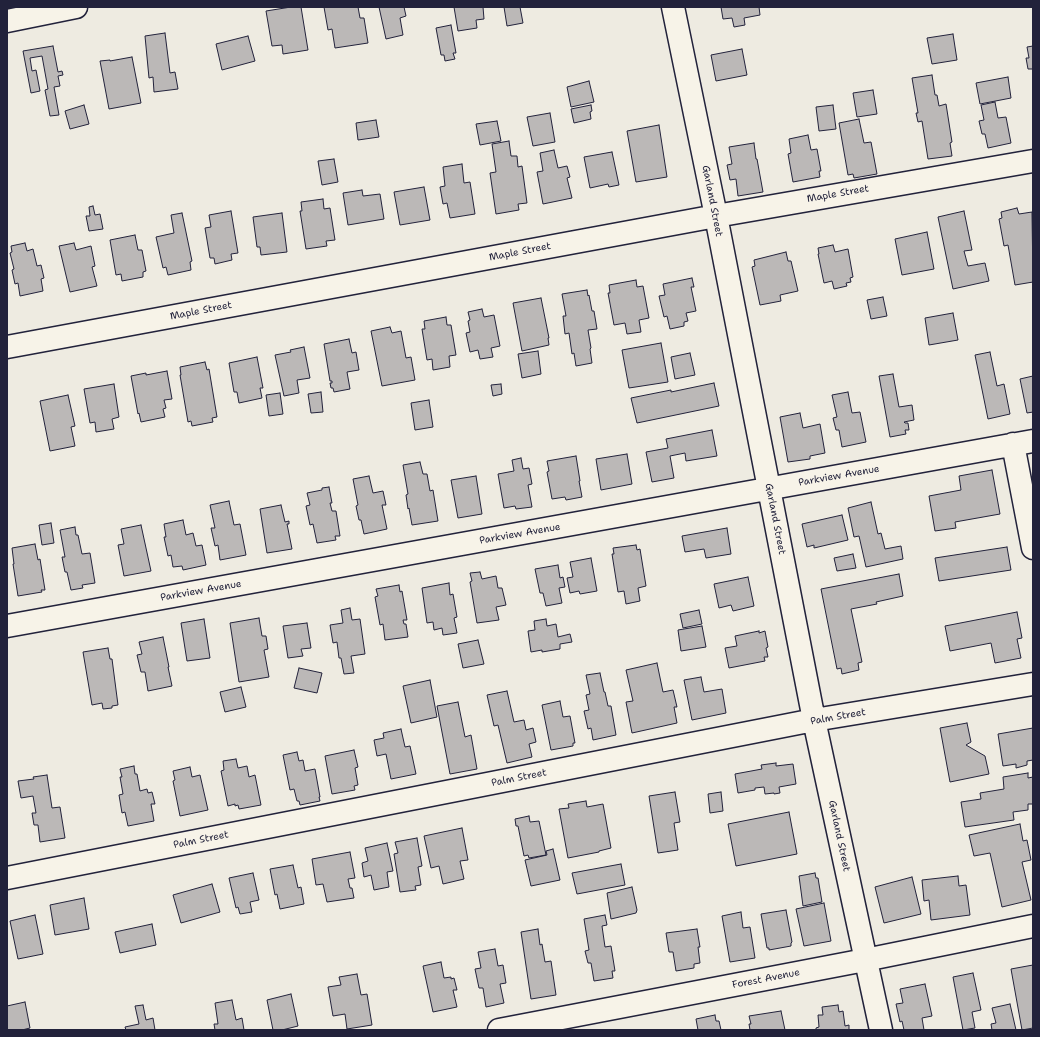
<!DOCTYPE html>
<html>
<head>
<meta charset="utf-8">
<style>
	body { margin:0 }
	#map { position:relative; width:1040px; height:1037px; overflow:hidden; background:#eeebe1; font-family:"Shantell Sans",sans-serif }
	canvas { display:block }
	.frame { position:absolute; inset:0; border:8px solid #22223b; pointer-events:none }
</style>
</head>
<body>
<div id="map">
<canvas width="1040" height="1037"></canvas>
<div class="frame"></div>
</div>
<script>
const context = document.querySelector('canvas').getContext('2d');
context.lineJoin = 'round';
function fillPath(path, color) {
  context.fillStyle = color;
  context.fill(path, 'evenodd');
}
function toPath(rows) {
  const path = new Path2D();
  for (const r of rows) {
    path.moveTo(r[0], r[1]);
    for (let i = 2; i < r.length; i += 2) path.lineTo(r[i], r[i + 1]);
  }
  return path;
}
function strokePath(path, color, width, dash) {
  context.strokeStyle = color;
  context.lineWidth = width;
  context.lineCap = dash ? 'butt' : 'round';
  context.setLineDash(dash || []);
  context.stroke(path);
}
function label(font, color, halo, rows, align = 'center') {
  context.font = font + ' "Shantell Sans",sans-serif';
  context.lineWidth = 3;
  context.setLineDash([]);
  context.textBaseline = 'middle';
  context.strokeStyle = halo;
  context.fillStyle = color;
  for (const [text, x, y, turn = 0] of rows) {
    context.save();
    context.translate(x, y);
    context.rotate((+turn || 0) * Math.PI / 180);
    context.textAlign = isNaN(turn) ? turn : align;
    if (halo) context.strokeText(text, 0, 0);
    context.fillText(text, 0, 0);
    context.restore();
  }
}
const building = toPath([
	[291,7,301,7,308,50,283,54,282,45,272,46,266,11,291,7],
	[324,7,358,7,360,18,364,18,368,43,335,48,332,29,328,30,324,7],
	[379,7,404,7,406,16,400,18,403,35,386,39,379,7],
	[454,7,483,7,484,19,476,20,477,28,458,31,454,7],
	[504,7,520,7,523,23,507,26,504,7],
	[721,7,759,7,760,15,744,18,745,25,734,27,732,18,723,19,721,7],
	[451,25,456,53,453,53,455,59,445,61,444,55,441,55,436,28,451,25],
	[165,33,170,73,175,72,178,89,154,92,153,77,149,78,145,36,165,33],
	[953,34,957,60,932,64,927,38,953,34],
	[248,36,255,61,222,70,216,44,248,36],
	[53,46,58,72,62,71,63,75,58,76,60,86,54,87,59,115,50,116,45,90,48,89,42,56,30,58,32,71,36,70,40,91,31,93,23,51,53,46],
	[1033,46,1033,69,1028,69,1026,58,1029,58,1027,47,1033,46],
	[742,49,747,75,716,81,711,55,742,49],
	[132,57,141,103,109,109,100,61,110,60,110,61,132,57],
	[932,75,935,95,937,95,939,106,946,104,952,142,950,143,952,156,928,159,922,121,918,122,916,113,918,113,912,78,932,75],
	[1008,77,1011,98,980,104,976,83,1008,77],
	[589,81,594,102,571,107,567,87,589,81],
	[873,90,877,114,857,117,853,93,873,90],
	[995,102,998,118,1006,117,1011,143,988,148,985,134,982,134,979,121,984,120,981,105,995,102],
	[84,105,89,124,70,129,65,111,84,105],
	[591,105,592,111,590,112,591,119,574,123,571,109,591,105],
	[833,105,836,129,819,131,816,107,833,105],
	[550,113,555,142,533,146,527,117,550,113],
	[859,119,864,143,871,142,877,174,854,178,853,174,848,175,839,123,859,119],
	[376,120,379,137,358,140,356,123,376,120],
	[497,121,501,141,480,145,476,124,497,121],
	[659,125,667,177,636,182,627,131,659,125],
	[808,135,811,150,817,149,821,171,819,171,820,177,793,182,788,154,791,153,789,139,808,135],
	[509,141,511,156,517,156,518,167,522,166,527,203,518,204,519,210,496,214,490,173,496,172,492,144,509,141],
	[754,143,756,159,757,159,763,192,738,196,736,179,730,180,727,165,732,164,729,147,754,143],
	[554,150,558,168,567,166,570,177,567,178,572,198,543,204,537,172,543,171,540,153,554,150],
	[612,152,619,185,609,187,608,184,590,188,584,157,612,152],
	[334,159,338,182,322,185,318,161,334,159],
	[462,164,464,183,470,182,475,214,450,218,447,203,443,204,440,187,445,186,443,167,462,164],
	[424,187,430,220,400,225,394,192,424,187],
	[362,190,363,196,380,194,384,219,348,225,343,193,362,190],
	[323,199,324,209,330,208,335,240,326,241,327,246,306,249,300,211,302,211,301,202,323,199],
	[93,206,95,215,100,214,103,229,89,231,86,216,90,216,89,207,93,206],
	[1017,208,1019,214,1032,212,1033,282,1015,285,1008,245,1004,246,999,219,1002,218,1001,212,1017,208],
	[231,211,238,253,231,254,232,260,215,264,214,258,210,258,205,228,211,227,209,215,231,211],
	[964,211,972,250,964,251,968,266,985,263,989,281,953,289,938,217,964,211],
	[182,213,192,261,190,262,191,270,168,275,166,267,163,268,156,237,174,233,171,215,182,213],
	[282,213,287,252,261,255,260,247,257,247,253,217,282,213],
	[927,232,934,269,902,275,895,239,927,232],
	[135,235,138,250,142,250,146,271,143,272,143,277,122,281,121,274,116,275,110,240,135,235],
	[25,243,27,251,33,249,37,266,41,265,44,278,41,279,43,291,20,296,18,283,15,284,12,270,14,269,10,253,12,252,11,246,25,243],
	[74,243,76,250,91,246,95,266,92,267,97,286,70,292,59,246,74,243],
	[833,245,835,252,848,249,853,277,850,278,851,282,846,283,847,286,834,289,832,281,824,283,818,254,819,254,818,248,833,245],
	[786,252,788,261,791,261,798,291,780,295,781,301,760,305,752,267,755,266,754,260,786,252],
	[692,278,694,287,691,287,696,311,686,313,688,321,684,322,684,326,670,329,667,316,664,317,659,296,665,295,663,284,692,278],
	[636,280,637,287,643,286,649,318,639,320,641,332,627,334,625,323,614,325,608,293,610,293,609,285,636,280],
	[587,290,588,296,589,295,592,311,594,311,597,329,588,330,591,348,590,349,592,363,576,366,574,353,572,354,569,333,565,334,563,316,566,316,562,294,587,290],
	[883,297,887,316,871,319,867,300,883,297],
	[541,298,549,338,548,338,549,345,522,351,513,303,541,298],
	[482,309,484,317,494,315,500,346,491,348,493,357,480,359,478,350,470,352,466,333,470,332,468,321,470,320,468,312,482,309],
	[953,313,958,340,929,345,925,318,953,313],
	[446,317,447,325,451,325,456,355,449,356,450,367,433,370,432,359,427,360,422,329,425,329,424,321,446,317],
	[390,327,392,333,401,331,406,358,411,357,415,380,382,386,371,331,390,327],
	[349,339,352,353,356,352,359,370,347,372,350,389,334,392,333,388,331,388,330,383,332,383,332,381,330,381,324,344,349,339],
	[661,343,668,382,629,388,622,350,661,343],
	[304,347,310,378,297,380,299,393,284,396,275,355,291,352,290,350,304,347],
	[538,351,541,374,522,378,518,354,538,351],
	[990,352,997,386,1004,384,1010,414,988,419,975,355,990,352],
	[690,353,695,375,675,379,671,357,690,353],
	[257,357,263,388,260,388,262,398,239,403,237,392,234,392,229,363,257,357],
	[205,362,207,370,209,369,217,417,212,418,213,422,192,426,191,421,188,422,180,375,181,375,180,367,205,362],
	[167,371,172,399,164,400,166,408,163,409,165,417,141,422,139,413,138,414,131,376,146,373,146,375,167,371],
	[893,374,899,407,912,405,914,420,904,422,905,423,908,423,909,430,905,430,906,434,890,437,879,376,893,374],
	[1033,376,1033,412,1027,413,1020,379,1033,376],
	[714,383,719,406,637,423,631,398,671,390,671,392,714,383],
	[114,384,119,417,112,419,114,429,96,432,95,422,90,423,84,389,114,384],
	[501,384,502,394,493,396,491,385,501,384],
	[321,392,323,412,311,413,308,394,321,392],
	[848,392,852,413,860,412,866,442,842,447,839,430,836,430,833,418,837,417,832,395,848,392],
	[280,393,283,414,269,416,266,395,280,393],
	[68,395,75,426,71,427,75,446,50,451,40,401,68,395],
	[429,400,433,427,415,430,411,403,429,400],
	[800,413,803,428,820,424,825,453,810,456,810,459,788,462,780,417,800,413],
	[712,430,717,456,686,461,685,453,670,456,674,478,652,482,646,452,668,448,666,439,712,430],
	[627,454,632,484,601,490,596,459,627,454],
	[576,456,580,481,579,481,582,497,566,500,565,497,552,499,547,472,549,471,547,461,576,456],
	[521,458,523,469,529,468,532,484,528,485,532,507,516,509,515,506,504,508,498,474,514,471,512,460,521,458],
	[420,462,423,474,427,474,430,491,433,490,438,521,412,525,409,508,408,509,406,495,408,494,403,465,420,462],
	[992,470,1000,514,955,522,956,528,935,531,929,496,961,490,959,476,992,470],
	[369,476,373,493,383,491,386,505,382,505,387,529,364,534,361,520,359,520,356,506,358,505,353,479,369,476],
	[476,476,482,514,458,518,451,480,476,476],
	[329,487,332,503,330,503,332,511,336,511,340,536,335,536,336,540,317,543,313,524,310,525,306,506,310,505,307,493,322,490,322,488,329,487],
	[229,501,234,525,240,524,246,555,220,560,218,545,215,546,211,528,215,528,210,505,229,501],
	[871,502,878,534,881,533,885,549,901,546,903,559,866,567,859,536,854,537,848,508,871,502],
	[281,505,285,522,289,521,289,524,287,524,292,549,267,553,260,509,281,505],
	[842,515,848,540,814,548,814,545,807,547,802,524,842,515],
	[183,520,186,535,193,533,196,546,202,545,206,565,183,570,182,566,173,567,171,555,168,556,164,537,166,537,164,524,183,520],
	[51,523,54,543,42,545,39,525,51,523],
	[141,525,151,571,124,576,118,545,124,544,121,529,141,525],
	[75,527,76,535,78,535,82,554,90,553,95,583,82,585,83,588,71,590,67,572,65,572,62,557,65,557,60,530,75,527],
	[727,528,731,554,706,558,704,549,685,552,682,536,727,528],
	[35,544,38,560,40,559,45,590,41,590,42,592,18,596,13,564,14,564,12,548,35,544],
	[636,545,637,550,640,549,646,586,638,588,640,601,626,604,624,591,618,592,612,554,614,554,613,548,636,545],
	[1007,547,1011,570,939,581,935,558,1007,547],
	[853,554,856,568,837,571,834,558,853,554],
	[591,558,597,591,580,594,579,591,570,593,567,578,573,577,570,562,591,558],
	[558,565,560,578,563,577,565,587,559,588,562,603,546,606,543,593,540,593,535,569,558,565],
	[480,572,482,579,496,576,498,588,502,588,506,605,496,607,499,620,477,623,470,582,472,581,470,573,480,572],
	[899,574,903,596,876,602,877,604,851,609,862,662,858,663,859,670,842,674,841,668,837,669,821,589,899,574],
	[748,577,754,606,733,611,731,605,719,608,714,584,748,577],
	[449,583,450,595,453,594,457,617,454,618,457,633,443,635,442,628,434,630,433,622,427,623,422,588,449,583],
	[399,585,400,592,402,591,407,620,403,620,404,624,406,624,408,637,385,640,383,624,380,625,375,597,378,596,376,589,399,585],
	[350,608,352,620,360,619,365,654,351,656,354,673,344,674,341,658,339,658,337,642,333,643,330,625,343,623,341,610,350,608],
	[699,610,702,624,683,628,680,614,699,610],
	[1017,612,1022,638,1017,639,1021,658,995,663,991,643,950,651,945,626,1017,612],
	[259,618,262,636,266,636,268,649,264,650,269,677,239,682,230,623,259,618],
	[204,619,210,658,187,661,181,623,204,619],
	[546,619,547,626,556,624,558,637,570,634,572,642,560,644,560,649,542,652,542,650,531,652,528,631,535,630,534,621,546,619],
	[307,623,311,648,301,649,303,656,288,658,283,626,307,623],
	[702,626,706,647,681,651,678,630,702,626],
	[759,631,759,633,765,631,768,647,766,648,768,657,764,657,765,661,729,668,725,648,737,646,735,636,759,631],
	[163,637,169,667,168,667,172,686,148,691,145,672,141,672,137,655,142,654,139,642,163,637],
	[478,640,484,664,463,668,458,644,478,640],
	[108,648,110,659,112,659,118,705,112,706,112,708,103,709,102,703,92,705,83,652,108,648],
	[657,663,663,692,673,690,677,707,674,707,677,723,632,733,626,702,633,701,626,670,657,663],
	[299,668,322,673,317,693,294,688,299,668],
	[600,673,604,692,605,692,608,706,611,706,616,735,593,740,591,728,588,729,584,711,589,710,586,695,590,694,586,675,600,673],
	[701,677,704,692,722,689,726,713,692,720,684,680,701,677],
	[430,680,437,717,411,723,403,686,430,680],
	[241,687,246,707,225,712,220,692,241,687],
	[507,691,514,722,524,720,526,730,533,728,536,742,529,744,532,757,507,763,498,725,494,726,487,695,507,691],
	[560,701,563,717,570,716,575,743,573,743,573,746,551,750,542,705,560,701],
	[458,702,465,737,471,735,477,769,450,774,437,706,458,702],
	[967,723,971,742,966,745,985,756,989,774,950,782,940,728,967,723],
	[1033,728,1033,760,1027,761,1027,765,1016,768,1016,764,1003,766,998,734,1033,728],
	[401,729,405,747,410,746,416,774,391,779,386,754,377,756,374,740,384,738,383,733,401,729],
	[354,750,358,767,355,768,358,785,354,786,355,790,332,794,325,756,354,750],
	[297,752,299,761,303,760,305,771,315,769,320,797,319,797,320,801,300,805,299,801,297,801,294,789,290,790,283,755,297,752],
	[236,759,238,768,247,766,249,777,255,775,261,805,239,809,238,805,235,806,235,804,228,806,221,771,224,770,223,761,236,759],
	[776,763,776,766,793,764,796,784,779,787,780,793,774,794,774,793,765,794,764,787,755,788,755,790,738,793,735,774,762,769,761,765,776,763],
	[134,766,135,774,137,774,140,791,147,789,148,793,152,792,155,804,151,804,154,821,128,826,125,812,122,813,119,795,123,794,120,777,122,777,120,769,134,766],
	[190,767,192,777,200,775,208,810,180,816,173,781,175,780,173,771,190,767],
	[1028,773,1028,778,1033,777,1033,804,1028,804,1028,810,1013,812,1014,820,965,827,961,802,981,799,980,793,1004,789,1003,777,1028,773],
	[47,775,52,808,60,807,65,838,40,842,38,825,34,825,32,813,36,813,33,796,21,798,18,781,34,779,33,777,47,775],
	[675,792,680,822,674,823,678,850,658,853,649,796,675,792],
	[721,792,723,811,710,813,708,794,721,792],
	[586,801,587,807,603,804,611,848,599,851,599,852,568,858,559,809,569,808,568,804,586,801],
	[789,812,797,854,736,866,728,824,789,812],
	[529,816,530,822,539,821,546,855,529,858,528,855,524,856,518,826,516,826,515,819,529,816],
	[1020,824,1023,841,1027,840,1031,860,1022,862,1031,900,1002,907,990,853,974,856,969,835,1020,824],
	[462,828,468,860,460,861,464,879,443,884,439,866,431,868,424,836,462,828],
	[417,838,422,866,418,867,421,885,415,886,416,890,400,892,394,854,398,853,395,842,417,838],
	[387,843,393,871,387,872,389,887,374,890,371,875,364,877,362,863,368,861,365,848,387,843],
	[553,849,560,880,531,886,525,860,547,855,546,851,553,849],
	[350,852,355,878,348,879,350,888,352,888,354,898,327,902,323,884,316,885,312,859,350,852],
	[621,864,625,885,577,894,572,873,621,864],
	[293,865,298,888,301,887,304,904,280,909,277,894,275,895,270,869,293,865],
	[253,873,259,900,250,902,252,912,240,914,238,907,236,908,229,878,253,873],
	[815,873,816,878,818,878,822,902,803,906,799,876,815,873],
	[958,876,959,886,966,885,970,915,931,920,929,900,924,901,922,880,958,876],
	[912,877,921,914,884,923,875,887,912,877],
	[212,884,220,912,181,923,173,895,212,884],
	[632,887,637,910,636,913,611,919,607,893,632,887],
	[84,898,89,929,55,935,50,905,84,898],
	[824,903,831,941,804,946,796,909,824,903],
	[786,910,792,942,791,943,791,946,769,950,769,948,767,948,761,914,786,910],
	[741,912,743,928,750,927,755,958,730,962,722,916,741,912],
	[35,915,43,954,18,959,10,921,35,915],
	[605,915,607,925,602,926,605,947,611,946,615,971,612,971,613,978,594,981,591,963,588,963,585,951,589,950,584,919,605,915],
	[152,924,156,945,120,953,115,932,152,924],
	[538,929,540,945,542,944,545,962,551,961,556,995,531,999,521,932,538,929],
	[697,929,700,947,698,947,700,963,694,964,694,968,676,971,673,952,669,952,666,933,697,929],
	[495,949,498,966,503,965,506,983,500,984,504,1003,486,1007,483,988,479,988,475,969,481,968,478,952,495,949],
	[441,962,444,978,451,977,451,979,454,978,457,990,453,990,457,1007,433,1012,423,966,441,962],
	[1033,965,1033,1028,1022,1030,1011,969,1033,965],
	[973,973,981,1010,972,1012,975,1028,963,1030,953,977,973,973],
	[357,974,361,995,367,994,372,1025,347,1029,345,1014,333,1016,328,987,341,985,339,977,357,974],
	[925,984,932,1016,922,1018,924,1030,904,1030,902,1021,900,1022,896,1004,903,1003,900,989,925,984],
	[291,994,298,1026,282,1030,273,1030,267,1000,291,994],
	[232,1000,236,1020,242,1018,244,1030,215,1030,214,1024,218,1024,215,1003,232,1000],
	[25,1002,30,1028,22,1030,7,1030,7,1006,25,1002],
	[1010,1004,1016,1030,992,1030,991,1024,996,1023,992,1008,1010,1004],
	[143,1005,146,1020,153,1018,155,1030,126,1030,125,1027,139,1024,135,1006,143,1005],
	[838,1005,839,1012,843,1011,845,1026,849,1025,849,1030,816,1030,816,1028,819,1027,818,1015,823,1015,822,1007,838,1005],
	[781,1011,785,1030,750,1030,749,1024,751,1024,749,1016,781,1011],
	[715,1015,716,1021,719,1021,721,1030,698,1030,696,1019,715,1015]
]);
const minor = toPath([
	[673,7,716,216,814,720,881,1030],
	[7,21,76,7],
	[7,347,716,216,1033,161],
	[1013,444,1033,548],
	[7,626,1033,441],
	[7,878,814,720,1033,684],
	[499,1030,865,960,1033,926]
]);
const streetNames = [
	["Maple Street",838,194,-10],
	["Garland Street",712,201,79],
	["Maple Street",520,252,-11],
	["Maple Street",201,311,-11],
	["Parkview Avenue",839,476,-10],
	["Garland Street",775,519,79],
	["Parkview Avenue",520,534,-10],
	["Parkview Avenue",201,591,-10],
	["Palm Street",838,717,-10],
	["Palm Street",519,778,-11],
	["Garland Street",839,836,78],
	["Palm Street",201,840,-11],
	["Forest Avenue",766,979,-11]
];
fillPath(building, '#bbb8b7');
strokePath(building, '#22223b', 1);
strokePath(minor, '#22223b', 25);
strokePath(minor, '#f7f3e8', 22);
label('10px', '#22223b', '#f7f3e8', streetNames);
</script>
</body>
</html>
